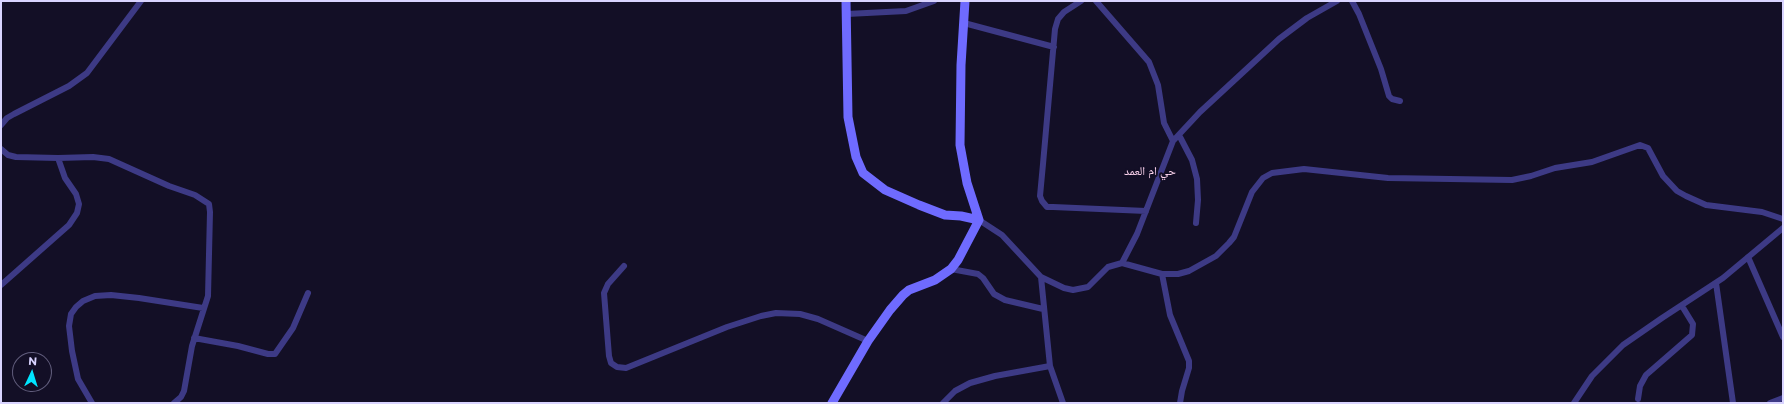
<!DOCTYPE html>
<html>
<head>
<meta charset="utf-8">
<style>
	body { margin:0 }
	#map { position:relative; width:1784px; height:404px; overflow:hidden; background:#130f26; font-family:Montserrat,sans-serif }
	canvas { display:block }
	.frame { position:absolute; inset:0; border:2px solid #d9d4ff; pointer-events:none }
	.north { position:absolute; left:12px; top:352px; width:40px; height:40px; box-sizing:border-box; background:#130f26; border:1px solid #625e7d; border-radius:50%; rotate:4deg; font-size:11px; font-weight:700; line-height:16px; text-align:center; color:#d9d4ff }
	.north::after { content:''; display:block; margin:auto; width:14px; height:18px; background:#00e5ff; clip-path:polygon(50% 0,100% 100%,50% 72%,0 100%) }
</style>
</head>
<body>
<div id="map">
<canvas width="1784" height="404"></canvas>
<div class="frame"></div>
<div class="north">N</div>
</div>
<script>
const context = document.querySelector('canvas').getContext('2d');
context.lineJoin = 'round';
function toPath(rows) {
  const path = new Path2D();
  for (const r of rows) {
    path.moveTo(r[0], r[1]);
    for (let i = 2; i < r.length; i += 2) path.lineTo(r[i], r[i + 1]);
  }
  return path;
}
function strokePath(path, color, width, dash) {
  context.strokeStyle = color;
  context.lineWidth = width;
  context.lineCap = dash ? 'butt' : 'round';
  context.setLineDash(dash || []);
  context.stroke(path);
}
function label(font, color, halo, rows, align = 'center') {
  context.font = font + ' Montserrat,"Noto Naskh Arabic",sans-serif';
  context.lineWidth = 4;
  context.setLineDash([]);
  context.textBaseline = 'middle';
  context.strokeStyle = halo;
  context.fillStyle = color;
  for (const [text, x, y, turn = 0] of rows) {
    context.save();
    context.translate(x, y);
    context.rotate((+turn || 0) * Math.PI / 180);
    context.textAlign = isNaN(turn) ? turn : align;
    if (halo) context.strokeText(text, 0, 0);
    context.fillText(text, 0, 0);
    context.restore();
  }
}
const street = toPath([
	[1081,1,1064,12,1058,19,1055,29,1043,164,1040,196,1042,201,1047,207,1053,207,1146,211],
	[1096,1,1149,62,1158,85,1164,123,1173,141],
	[1352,1,1359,14,1381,69,1389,96,1392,99,1400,101],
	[847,14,906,11,934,1],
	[964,23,1054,47],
	[1,125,7,118,14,114,69,86,87,73,141,1],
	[1179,135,1192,160,1197,179,1198,200,1196,223],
	[1,149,8,155,16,157,58,158,65,178,76,194,79,204,77,213,69,225,1,285],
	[58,158,93,157,109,159,169,186,195,195,209,204,210,212,208,296,192,346,184,391,181,397,174,403],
	[979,220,1002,235,1041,277,1050,366,1063,403],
	[1748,257,1783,337],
	[1122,263,1137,234,1173,141,1200,112,1279,39,1307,18,1337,1],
	[624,266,608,284,604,293,609,356,611,363,617,367,626,368,727,327,761,316,776,313,800,314,818,319,868,341],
	[951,269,978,274,983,278,994,294,1005,300,1043,309],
	[1162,274,1170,315,1189,361,1189,368,1182,391,1180,403],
	[1041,277,1064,288,1073,290,1088,287,1108,267,1122,263,1162,274,1178,274,1189,271,1216,256,1229,243,1234,237,1252,192,1263,178,1272,173,1304,169,1388,178,1512,180,1531,176,1555,168,1592,162,1640,145,1648,148,1663,176,1677,191,1686,196,1706,205,1762,212,1783,219],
	[1716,283,1733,403],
	[194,338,238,346,268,354,275,354,293,328,308,293],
	[1638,399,1640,386,1646,375,1692,335,1693,324,1682,306],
	[92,403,78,379,72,351,69,326,71,314,76,307,83,301,95,296,111,295,139,298,203,308],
	[943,403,955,391,970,383,995,376,1050,366],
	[1574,403,1592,376,1623,345,1662,318,1723,278,1783,228],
	[1770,403,1783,398]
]);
const secondary = toPath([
	[846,1,848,117,856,157,863,173,885,190,919,205,945,215,961,216,979,220],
	[832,403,868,341,890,310,903,295,909,290,935,280,951,269,958,260,979,220,967,183,960,145,961,65,965,1]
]);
const neighbourhoodNames = [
	["حي ام العمد",1150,171]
];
strokePath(street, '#3d3a85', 6);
strokePath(secondary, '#6f6bff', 9);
label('12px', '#ffd6f0', '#130f26', neighbourhoodNames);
</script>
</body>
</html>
